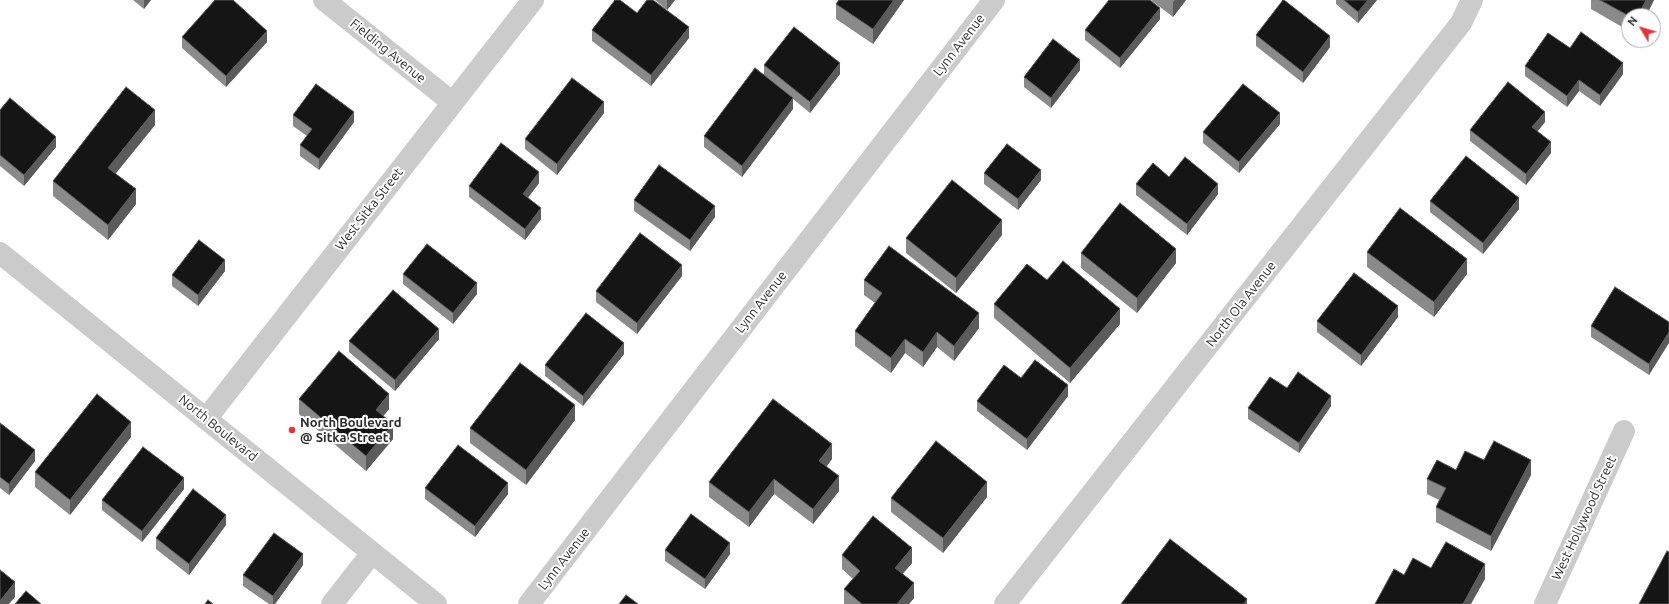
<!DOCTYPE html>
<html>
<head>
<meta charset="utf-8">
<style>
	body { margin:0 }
	#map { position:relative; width:1669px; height:604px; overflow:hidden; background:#fff; font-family:Ubuntu,sans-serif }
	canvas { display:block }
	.north { position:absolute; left:1621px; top:8px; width:40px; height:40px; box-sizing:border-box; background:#fff; border:1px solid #ababab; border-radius:50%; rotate:308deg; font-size:11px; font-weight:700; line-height:16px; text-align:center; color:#2e2e2e }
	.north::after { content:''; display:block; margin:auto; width:14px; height:18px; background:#df373e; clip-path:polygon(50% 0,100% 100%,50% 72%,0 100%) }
</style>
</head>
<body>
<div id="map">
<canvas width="1669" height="604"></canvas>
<div class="north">N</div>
</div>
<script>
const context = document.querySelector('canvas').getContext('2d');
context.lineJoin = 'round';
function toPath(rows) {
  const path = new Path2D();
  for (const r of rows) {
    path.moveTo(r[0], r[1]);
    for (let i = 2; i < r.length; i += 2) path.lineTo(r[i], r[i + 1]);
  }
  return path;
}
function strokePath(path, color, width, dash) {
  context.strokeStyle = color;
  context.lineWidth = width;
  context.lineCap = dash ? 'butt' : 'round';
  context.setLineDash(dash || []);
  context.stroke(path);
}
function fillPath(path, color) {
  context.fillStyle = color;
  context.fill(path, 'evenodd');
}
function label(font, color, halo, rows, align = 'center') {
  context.font = font + ' Ubuntu,sans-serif';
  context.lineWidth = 4;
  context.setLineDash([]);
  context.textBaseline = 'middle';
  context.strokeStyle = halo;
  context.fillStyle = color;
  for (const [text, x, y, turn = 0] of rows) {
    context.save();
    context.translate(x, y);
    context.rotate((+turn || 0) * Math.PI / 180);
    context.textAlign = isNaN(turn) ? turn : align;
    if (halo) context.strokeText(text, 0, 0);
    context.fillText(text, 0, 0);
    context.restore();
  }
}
const minor = toPath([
	[324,0,453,103],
	[206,419,533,0],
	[332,604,372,553],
	[529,604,994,0],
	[1005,604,1461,23,1472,0],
	[1545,604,1624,431]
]);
const tertiary = toPath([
	[0,253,436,604]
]);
const wall = toPath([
	[133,0,151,0,144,9],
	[655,0,675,0,667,10],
	[904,0,873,44,836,19,836,4],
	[1151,0,1186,0,1173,17],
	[1336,0,1377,0,1358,23,1336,4],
	[1591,0,1654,0,1646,16,1629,16,1629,31,1591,9],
	[637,13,689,38,651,86,592,41,592,30],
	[1160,19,1120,68,1085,40,1085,30],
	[1256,35,1330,47,1303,83,1256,46],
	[182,37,267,42,226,87,182,48],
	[1570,48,1623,74,1600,106,1579,91,1567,107,1525,76,1525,66],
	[764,65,840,74,810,113,793,99,793,109,742,177,704,147,704,136,764,75],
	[1080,70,1051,108,1024,87,1024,77],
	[0,110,56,147,24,186,0,166],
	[604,113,557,175,525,149,525,139],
	[293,115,354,122,319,170,300,156,300,145,307,136,293,126],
	[1545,122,1537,132,1551,153,1526,185,1470,141,1470,130],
	[1280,124,1239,173,1203,143,1203,132],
	[155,125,116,173,136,204,108,240,53,196,53,181],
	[984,173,1041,180,1018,210,984,184],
	[1169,177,1218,194,1187,235,1136,195,1136,184],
	[539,183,528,198,541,219,525,240,469,197,469,186],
	[634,200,715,217,690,251,634,211],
	[1430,201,1519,209,1483,254,1430,212],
	[1002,235,956,293,906,253,906,238],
	[1367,252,1467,274,1434,317,1367,267],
	[1081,253,1176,263,1137,313,1081,268],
	[225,271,198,306,172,286,172,275],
	[403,274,477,294,453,324,403,284],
	[682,276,637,334,596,302,596,291],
	[864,280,979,328,954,361,937,347,923,367,905,353,891,373,855,346,855,331,875,303,864,295],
	[1047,280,1120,324,1070,383,994,318,994,304],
	[1398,317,1361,366,1317,332,1317,321],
	[1669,322,1649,375,1591,337,1591,326],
	[439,339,395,391,349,352,349,341],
	[624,354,583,406,545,376,545,365],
	[1021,378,1068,396,1027,450,977,411,977,401],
	[1287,388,1331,406,1299,453,1248,419,1248,408],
	[299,399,389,409,383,416,393,439,366,471,299,414],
	[575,420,526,485,470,443,470,428],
	[0,423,35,461,9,495,0,488],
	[131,437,70,515,35,487,35,472],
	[832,459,827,466,839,491,813,524,774,494,749,527,709,497,709,482],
	[1484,460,1531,475,1491,551,1436,522,1436,507,1439,500,1427,494,1427,479],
	[425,488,508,494,475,537,425,499],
	[184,489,142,542,102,510,102,500],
	[987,497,943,553,891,512,891,498],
	[226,525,189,575,156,549,156,538],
	[665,550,730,554,705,589,665,561],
	[842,555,912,563,903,574,914,598,909,604,844,604,844,589,853,579,842,569],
	[303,565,275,604,269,604,243,586,243,575]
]);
const shadedWall = toPath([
	[144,0,151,0,144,9],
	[667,0,675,0,667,10],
	[894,0,904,0,873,44,873,29],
	[1175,0,1186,0,1173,17,1173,2],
	[1368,0,1377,0,1358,23,1358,12],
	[1646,0,1654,0,1646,16,1638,16],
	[1160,8,1160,19,1120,68,1120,58],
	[689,27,689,38,651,86,651,75],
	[267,31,267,42,226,87,226,76],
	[1330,36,1330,47,1303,83,1303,72],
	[1080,60,1080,70,1051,108,1051,98],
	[840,63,840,74,810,113,810,102],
	[1623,63,1623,74,1600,106,1600,95],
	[1579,80,1579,91,1567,107,1567,96],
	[793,98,793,109,742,177,742,166],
	[604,102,604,113,557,175,557,164],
	[155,110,155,125,108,183,108,168],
	[354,112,354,122,319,170,319,159],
	[1545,112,1545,122,1532,138,1532,127],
	[1280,113,1280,124,1239,173,1239,162],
	[56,137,56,147,24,186,24,175],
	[1551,142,1551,153,1526,185,1526,174],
	[1041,170,1041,180,1018,210,1018,199],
	[539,172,539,183,523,204,523,194],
	[1218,184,1218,194,1187,235,1187,224],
	[136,189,136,204,108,240,108,225],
	[1519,198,1519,209,1483,254,1483,243],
	[715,206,715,217,690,251,690,240],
	[541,208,541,219,525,240,525,229],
	[1002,220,1002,235,956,293,956,278],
	[1176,249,1176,263,1137,313,1137,298],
	[1467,259,1467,274,1434,317,1434,302],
	[225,260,225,271,198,306,198,295],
	[682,265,682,276,637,334,637,323],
	[477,283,477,294,453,324,453,313],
	[1398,306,1398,317,1361,366,1361,355],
	[1120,309,1120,324,1070,383,1070,368],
	[979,313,979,328,954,361,954,346],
	[439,329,439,339,395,391,395,380],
	[937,332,937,347,923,367,923,352],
	[1669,332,1669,343,1649,375,1649,364],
	[905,339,905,353,891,373,891,358],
	[624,343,624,354,583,406,583,396],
	[1068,385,1068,396,1027,450,1027,439],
	[389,394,389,409,376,425,376,410],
	[1331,396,1331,406,1299,453,1299,443],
	[575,405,575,420,526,485,526,470],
	[131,422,131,437,70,515,70,500],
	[393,424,393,439,366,471,366,456],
	[832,444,832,459,819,476,819,461],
	[35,450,35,461,9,495,9,484],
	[1531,460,1531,475,1491,551,1491,536],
	[839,476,839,491,813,524,813,509],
	[184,478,184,489,142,542,142,531],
	[774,479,774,494,749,527,749,512],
	[987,482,987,497,943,553,943,538],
	[508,483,508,494,475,537,475,526],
	[226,515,226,525,189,575,189,564],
	[730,543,730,554,705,589,705,579],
	[912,548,912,563,895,582,895,568],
	[303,554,303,565,275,604,273,604,273,596],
	[1485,564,1485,579,1471,604,1463,604],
	[15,582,15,597,9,604,0,604,0,601],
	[914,583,914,598,909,604,897,604],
	[1247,599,1247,604,1244,604]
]);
const building = toPath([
	[215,0,233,0,267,31,226,76,182,37,215,0],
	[615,0,620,0,637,13,647,0,653,0,689,27,651,75,592,30,615,0],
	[839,0,894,0,873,29,836,4,839,0],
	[1109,0,1150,0,1160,8,1120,58,1085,30,1109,0],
	[1283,0,1284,0,1330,36,1303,72,1256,35,1283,0],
	[1344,0,1368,0,1358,12,1344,0],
	[1600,0,1646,0,1638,16,1629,16,1600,0],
	[794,27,840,63,810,102,764,65,794,27],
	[1581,32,1623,63,1600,95,1579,80,1567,96,1525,66,1548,33,1570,48,1581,32],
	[1053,39,1080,60,1051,98,1024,77,1053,39],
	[755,68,793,98,742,166,704,136,755,68],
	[572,78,604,102,557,164,525,139,572,78],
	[1508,82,1545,112,1532,127,1551,142,1526,174,1470,130,1508,82],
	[316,84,354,112,319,159,300,145,312,129,293,115,316,84],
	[1243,84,1280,113,1239,162,1203,132,1243,84],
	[126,87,155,110,108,168,136,189,108,225,53,181,126,87],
	[10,98,56,137,24,175,0,155,0,110,10,98],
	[501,143,539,172,523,194,541,208,525,229,469,186,501,143],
	[1007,144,1041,170,1018,199,984,173,1007,144],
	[1466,156,1519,198,1483,243,1430,201,1466,156],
	[1185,157,1218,184,1187,224,1136,184,1153,163,1169,177,1185,157],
	[659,165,715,206,690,240,634,200,659,165],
	[952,180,1002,220,956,278,906,238,952,180],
	[1120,203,1176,249,1137,298,1081,253,1120,203],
	[1400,208,1467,259,1434,302,1367,252,1400,208],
	[640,233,682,265,637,323,596,291,640,233],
	[199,240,225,260,198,295,172,275,199,240],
	[427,244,477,283,453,313,403,274,427,244],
	[889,246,979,313,954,346,937,332,923,352,905,339,891,358,855,331,882,293,864,280,889,246],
	[1063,261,1120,309,1070,368,994,304,1027,264,1047,280,1063,261],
	[1354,273,1398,306,1361,355,1317,321,1354,273],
	[1615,287,1669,322,1669,332,1649,364,1591,326,1615,287],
	[393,290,439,329,395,380,349,341,393,290],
	[586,313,624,343,583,396,545,365,586,313],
	[339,351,389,394,376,410,393,424,366,456,299,399,339,351],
	[1035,360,1068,385,1027,439,977,401,1004,365,1021,378,1035,360],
	[520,363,575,405,526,470,470,428,520,363],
	[1298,372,1331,396,1299,443,1248,408,1270,377,1287,388,1298,372],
	[97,394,131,422,70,500,35,472,97,394],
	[773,399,832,444,819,461,839,476,813,509,774,479,749,512,709,482,773,399],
	[0,423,35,450,9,484,0,477,0,423],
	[936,441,987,482,943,538,891,498,936,441],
	[1494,441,1531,460,1491,536,1436,507,1446,488,1427,479,1437,460,1456,470,1465,451,1484,460,1494,441],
	[458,445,508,483,475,526,425,488,458,445],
	[143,447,184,478,142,531,102,500,143,447],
	[193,489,226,515,189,564,156,538,193,489],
	[691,514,730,543,705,579,665,550,691,514],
	[873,516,912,548,895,568,914,583,897,604,862,604,844,589,860,571,842,555,873,516],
	[274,533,303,554,273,596,243,575,274,533],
	[1170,539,1247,599,1244,604,1121,604,1170,539],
	[1446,542,1485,564,1463,604,1375,604,1394,569,1404,575,1413,558,1431,568,1446,542],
	[1667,551,1669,552,1669,604,1639,604,1667,551],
	[0,570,15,582,0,601,0,570],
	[26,591,41,604,15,604,26,591],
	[626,595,638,604,619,604,626,595],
	[208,600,213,604,205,604,208,600]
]);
const markers = [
	[292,430,4,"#df373e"]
];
const streetNames = [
	["Lynn Avenue",959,45,-52],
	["Fielding Avenue",388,51,39],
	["West Sitka Street",369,209,-52],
	["Lynn Avenue",761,302,-52],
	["North Ola Avenue",1241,304,-52],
	["North Boulevard",218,428,39],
	["West Hollywood Street",1584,518,-65],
	["Lynn Avenue",564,559,-52]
];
const poiNames = [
	["North Boulevard",300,423],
	["@ Sitka Street",300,438]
];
strokePath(minor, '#cbcbcb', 22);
strokePath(tertiary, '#cbcbcb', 22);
fillPath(wall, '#8a8a8a');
fillPath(shadedWall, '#5b5b5b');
fillPath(building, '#151515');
strokePath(building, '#5b5b5b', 1);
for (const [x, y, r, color] of markers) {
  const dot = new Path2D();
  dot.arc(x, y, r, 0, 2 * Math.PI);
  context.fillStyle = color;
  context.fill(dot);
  strokePath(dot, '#fff', 1.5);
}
label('13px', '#2e2e2e', '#fff', streetNames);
label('bold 13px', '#2e2e2e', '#fff', poiNames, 'left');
</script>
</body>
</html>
